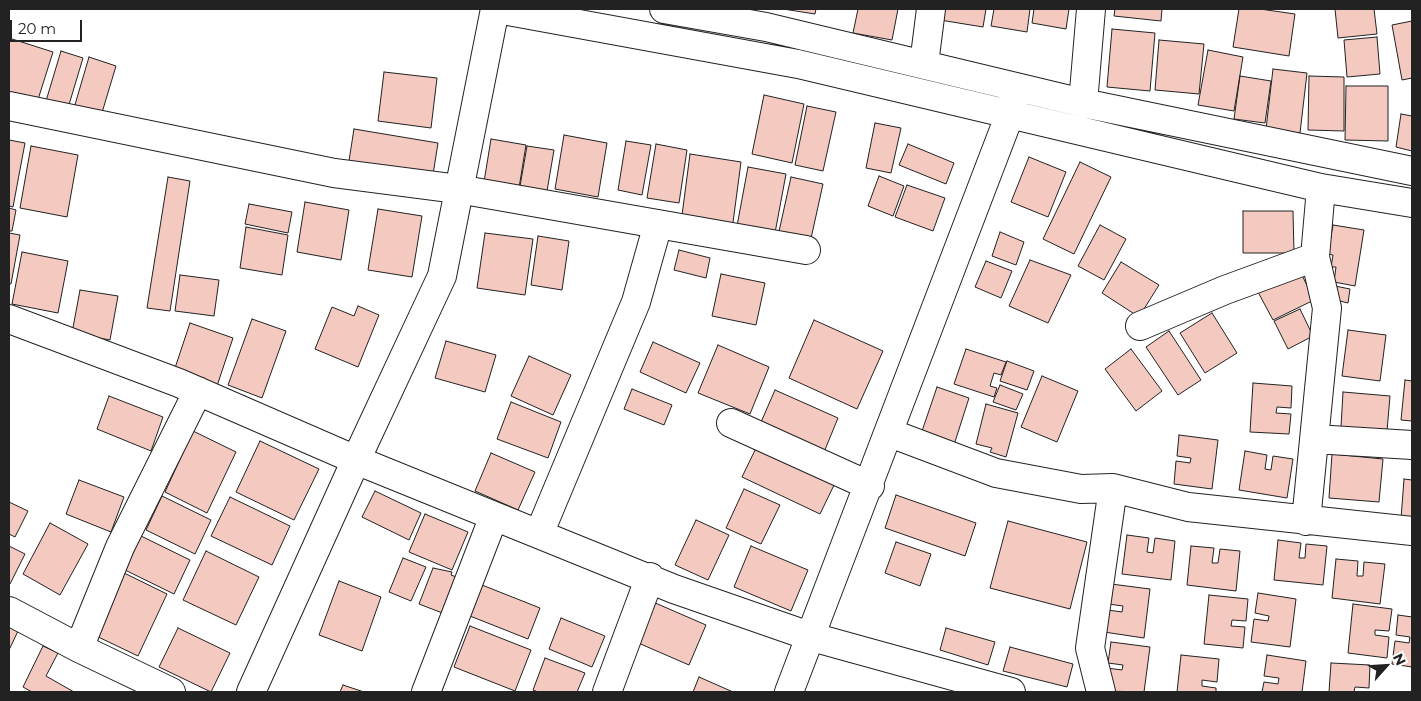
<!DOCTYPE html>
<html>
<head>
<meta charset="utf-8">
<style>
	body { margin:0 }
	#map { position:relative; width:1421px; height:701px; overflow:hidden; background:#fff; font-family:Montserrat,sans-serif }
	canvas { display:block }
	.frame { position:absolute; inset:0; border:10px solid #222; pointer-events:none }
	.north { position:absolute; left:1361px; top:641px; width:50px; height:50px; -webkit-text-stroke:4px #fff; paint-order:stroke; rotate:64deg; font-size:14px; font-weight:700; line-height:20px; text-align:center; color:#222 }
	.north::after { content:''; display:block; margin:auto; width:18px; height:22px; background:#222; clip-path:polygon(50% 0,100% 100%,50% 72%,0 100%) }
	.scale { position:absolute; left:10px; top:20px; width:72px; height:22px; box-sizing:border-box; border:2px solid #222; border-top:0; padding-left:6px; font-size:15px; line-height:18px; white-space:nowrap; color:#222; -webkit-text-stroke:4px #fff; paint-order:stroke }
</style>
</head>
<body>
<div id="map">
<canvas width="1421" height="701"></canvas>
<div class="frame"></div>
<div class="north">N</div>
<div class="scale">20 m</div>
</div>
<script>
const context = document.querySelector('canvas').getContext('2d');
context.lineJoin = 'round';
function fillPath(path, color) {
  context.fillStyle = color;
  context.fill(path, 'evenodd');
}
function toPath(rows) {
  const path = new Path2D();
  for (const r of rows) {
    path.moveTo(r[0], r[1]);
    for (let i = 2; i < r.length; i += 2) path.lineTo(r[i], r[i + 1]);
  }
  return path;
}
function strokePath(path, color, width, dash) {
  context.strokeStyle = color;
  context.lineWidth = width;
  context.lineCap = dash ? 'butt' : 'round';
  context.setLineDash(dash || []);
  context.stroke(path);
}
const building = toPath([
	[783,9,816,9,815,14,783,9],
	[858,9,898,9,892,40,853,33,858,9],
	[941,9,986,9,983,27,940,20,941,9],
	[994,9,1030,9,1027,32,991,26,994,9],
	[1034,9,1069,9,1066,29,1032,23,1034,9],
	[1115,9,1162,9,1161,21,1114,16,1115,9],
	[1239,9,1260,9,1295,14,1289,56,1233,47,1239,9],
	[1335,9,1374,9,1377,34,1338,38,1335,9],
	[1412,21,1412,78,1402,80,1392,25,1412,21],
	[1112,29,1155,33,1150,91,1107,87,1112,29],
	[1377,37,1380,74,1347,77,1344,40,1377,37],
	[9,38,53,52,35,109,9,101,9,38],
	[1159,40,1204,44,1199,94,1155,90,1159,40],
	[1208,50,1243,57,1234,111,1198,105,1208,50],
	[61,51,83,58,68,108,46,101,61,51],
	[89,57,116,66,101,116,74,108,89,57],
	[1273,69,1307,73,1300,133,1266,129,1273,69],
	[384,72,437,78,431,128,378,121,384,72],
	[1240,76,1271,81,1265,123,1234,119,1240,76],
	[1309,76,1344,77,1344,131,1308,130,1309,76],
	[1346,86,1388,86,1388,141,1345,140,1346,86],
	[764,95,804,104,792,163,752,154,764,95],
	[807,106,836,112,823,171,795,165,807,106],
	[1401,114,1412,116,1412,151,1396,147,1401,114],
	[875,123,901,128,891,173,866,168,875,123],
	[354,129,438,143,432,181,348,167,354,129],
	[564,135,607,143,598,197,555,189,564,135],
	[491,139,526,145,518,194,483,188,491,139],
	[9,140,25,143,13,207,9,206,9,140],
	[626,141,651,145,642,195,618,190,626,141],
	[656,144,687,150,679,203,647,198,656,144],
	[908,144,954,163,946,184,899,165,908,144],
	[31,146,78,155,67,217,20,208,31,146],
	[527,146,554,150,546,197,519,192,527,146],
	[690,154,741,162,732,230,681,223,690,154],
	[1029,157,1066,172,1048,217,1011,202,1029,157],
	[1080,162,1111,177,1074,254,1043,239,1080,162],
	[748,167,786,174,775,233,737,226,748,167],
	[879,176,904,186,893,216,868,206,879,176],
	[168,177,190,181,170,311,147,308,168,177],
	[791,177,823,184,810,243,778,236,791,177],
	[907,185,945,198,933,231,895,217,907,185],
	[305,202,349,210,341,260,297,252,305,202],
	[249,204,292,212,288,233,245,224,249,204],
	[9,208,16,210,12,231,9,231,9,208],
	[378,209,422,216,412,277,368,270,378,209],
	[1243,211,1293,211,1294,253,1243,253,1243,211],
	[1100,225,1126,239,1104,280,1078,266,1100,225],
	[1333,225,1364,230,1355,286,1334,282,1336,267,1331,267,1333,255,1328,254,1333,225],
	[246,227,288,235,282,275,240,268,246,227],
	[1000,232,1024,242,1016,265,992,256,1000,232],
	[9,233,20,235,11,284,9,284,9,233],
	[485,233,533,239,525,295,477,288,485,233],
	[538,236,569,241,562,290,531,285,538,236],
	[679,250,710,258,706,278,674,270,679,250],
	[22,252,68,261,58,313,12,304,22,252],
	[1030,260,1071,275,1048,323,1009,306,1030,260],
	[986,261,1012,271,1001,298,975,287,986,261],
	[1121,262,1159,285,1139,317,1102,293,1121,262],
	[1300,271,1314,300,1273,320,1258,292,1300,271],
	[721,274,765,283,756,325,712,316,721,274],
	[180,275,219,280,214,316,175,311,180,275],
	[1335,286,1350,289,1348,303,1332,299,1335,286],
	[80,290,118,296,110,340,72,333,80,290],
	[358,306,379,315,358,367,315,349,332,307,354,316,358,306],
	[1300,309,1313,336,1288,349,1274,321,1300,309],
	[1212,313,1237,353,1205,373,1180,333,1212,313],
	[252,319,286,331,262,398,228,385,252,319],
	[814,320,883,351,857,409,789,378,814,320],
	[190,323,233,338,217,386,174,371,190,323],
	[1348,330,1386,335,1380,381,1342,376,1348,330],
	[1169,331,1201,380,1178,395,1146,347,1169,331],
	[446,341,496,355,485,392,435,378,446,341],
	[653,342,700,363,686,393,640,372,653,342],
	[718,345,769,367,750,414,698,393,718,345],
	[966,349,1006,362,1001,375,994,373,990,386,997,388,994,397,954,384,966,349],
	[1131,349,1162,391,1136,411,1105,369,1131,349],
	[529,356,571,375,553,415,511,396,529,356],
	[1007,361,1034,371,1027,390,1000,381,1007,361],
	[1042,376,1078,391,1057,442,1021,427,1042,376],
	[1405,380,1412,381,1412,421,1401,420,1405,380],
	[1253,383,1292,386,1291,408,1277,407,1276,413,1291,414,1289,434,1250,432,1253,383],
	[1000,385,1023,394,1016,410,993,402,1000,385],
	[937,387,969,398,953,448,920,437,937,387],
	[632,389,672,405,664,425,624,409,632,389],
	[775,390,838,418,822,457,758,429,775,390],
	[1343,392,1390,396,1387,431,1341,427,1343,392],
	[109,396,163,417,151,451,97,429,109,396],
	[511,402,561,422,548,458,497,439,511,402],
	[986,404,1018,413,1006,457,990,452,992,448,976,444,986,404],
	[193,431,236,452,207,513,165,492,193,431],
	[1179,435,1218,440,1212,489,1174,484,1176,461,1190,463,1191,458,1177,456,1179,435],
	[260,441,319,469,294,520,236,492,260,441],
	[758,444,836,481,820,514,742,477,758,444],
	[1245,451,1267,455,1265,469,1271,470,1273,456,1293,459,1287,498,1239,490,1245,451],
	[491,453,535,472,518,510,475,491,491,453],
	[1332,454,1383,459,1379,502,1329,498,1332,454],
	[1404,479,1412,480,1412,520,1401,519,1404,479],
	[79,480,124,497,111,532,66,514,79,480],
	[744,489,780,505,761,544,726,528,744,489],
	[375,491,421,513,409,540,362,517,375,491],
	[896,495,976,523,965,556,885,528,896,495],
	[162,496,211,520,195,554,146,530,162,496],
	[230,497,290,526,272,565,211,536,230,497],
	[9,502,28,511,15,537,9,534,9,502],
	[425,514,468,532,452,570,409,552,425,514],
	[696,520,729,535,708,580,675,565,696,520],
	[1008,521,1087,542,1070,609,990,588,1008,521],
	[50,523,88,544,60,595,23,574,50,523],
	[1127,535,1149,538,1147,552,1153,553,1155,538,1175,541,1171,580,1122,574,1127,535],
	[141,536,190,560,174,594,125,570,141,536],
	[1278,540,1301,543,1299,558,1305,558,1306,544,1327,546,1323,585,1274,580,1278,540],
	[896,542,931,554,920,586,885,573,896,542],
	[9,546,25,554,10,584,9,583,9,546],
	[751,546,808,570,791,611,734,587,751,546],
	[1191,546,1214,548,1212,563,1218,563,1220,549,1240,551,1236,591,1187,585,1191,546],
	[206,551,259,577,236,625,183,600,206,551],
	[403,558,426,567,411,601,389,592,403,558],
	[1336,559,1358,561,1357,576,1363,576,1364,562,1385,564,1380,604,1332,598,1336,559],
	[433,568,452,572,451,575,459,578,445,614,419,604,433,568],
	[122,572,167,594,138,656,92,634,122,572],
	[339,581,381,597,362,651,319,635,339,581],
	[1111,584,1150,589,1144,638,1104,632,1108,610,1122,612,1123,606,1108,604,1111,584],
	[482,585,540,608,528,639,470,616,482,585],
	[1258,593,1296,599,1290,647,1251,642,1254,619,1268,621,1269,616,1255,613,1258,593],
	[1209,595,1248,599,1246,621,1232,620,1231,626,1245,627,1243,648,1204,644,1209,595],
	[653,602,706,625,689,665,636,642,653,602],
	[1353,604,1392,609,1389,631,1375,630,1375,635,1389,637,1387,658,1348,653,1353,604],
	[1398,615,1412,617,1412,667,1392,664,1395,641,1409,643,1410,637,1396,635,1398,615],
	[561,618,605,636,592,667,549,649,561,618],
	[9,626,18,631,9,650,9,626],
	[470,626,531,650,515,691,454,667,470,626],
	[178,628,230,653,211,692,159,667,178,628],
	[946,628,995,642,988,665,940,650,946,628],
	[1111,642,1150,647,1144,692,1104,691,1107,668,1122,670,1123,665,1108,663,1111,642],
	[43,646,58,653,46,676,74,692,32,692,23,687,43,646],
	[1010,647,1073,664,1067,687,1003,671,1010,647],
	[1181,655,1219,659,1217,682,1202,680,1202,686,1216,688,1216,692,1177,692,1181,655],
	[1267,655,1306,661,1302,692,1262,692,1264,682,1278,684,1279,678,1264,676,1267,655],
	[545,658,585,673,577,692,538,692,533,690,545,658],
	[1331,663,1370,665,1369,688,1355,687,1354,692,1329,692,1331,663],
	[699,677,733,692,693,692,699,677],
	[343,685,364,692,340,692,343,685]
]);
const minor = toPath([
	[497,9,798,64,1321,188,1412,203],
	[664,9,766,27,1083,103,1412,171],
	[924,64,931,9],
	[1083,103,1091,9],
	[9,106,334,173,458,189,806,250],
	[9,319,179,383,356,460,674,589,812,637,1011,692],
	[1140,326,1225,290,1315,257],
	[731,423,870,486],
	[890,433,996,473,1081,489,1113,488,1188,507,1412,531],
	[1314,439,1412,445],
	[1306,521,1327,308,1315,257,1321,188],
	[539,534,636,302,658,224],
	[9,611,79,648,171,692],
	[79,648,120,547,198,391],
	[251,692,356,460,442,276,495,9],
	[426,692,494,516],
	[607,692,650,577],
	[789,692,1010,114,1014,96],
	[1101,692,1090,648,1113,488]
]);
fillPath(building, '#f3c9c0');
strokePath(building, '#222', 1);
strokePath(minor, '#222', 30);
strokePath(minor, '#fff', 28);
</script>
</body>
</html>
